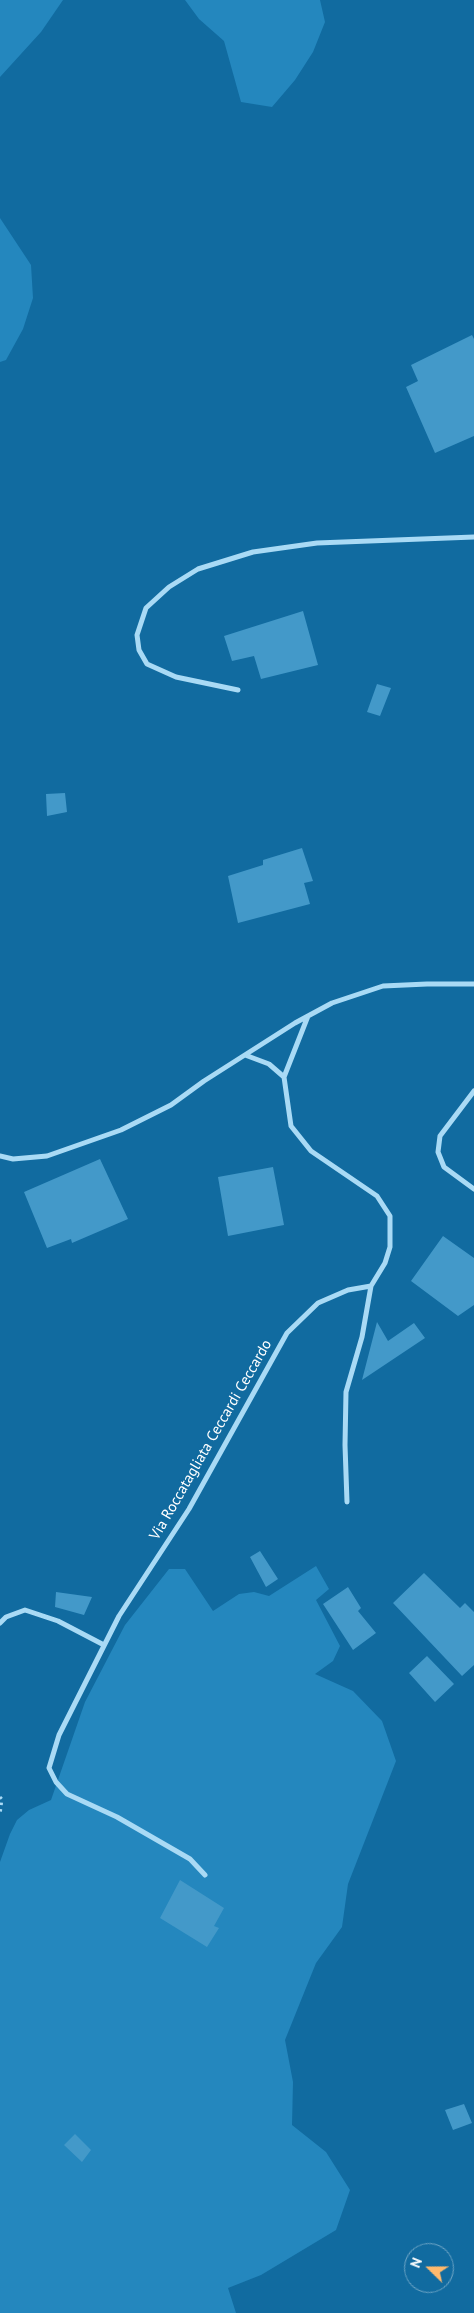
<!DOCTYPE html>
<html>
<head>
<meta charset="utf-8">
<style>
	body { margin:0 }
	#map { position:relative; width:474px; height:2313px; overflow:hidden; background:#116ba0; font-family:"PT Sans",sans-serif }
	canvas { display:block }
	.north { position:absolute; left:404px; top:2243px; width:50px; height:50px; box-sizing:border-box; background:#116ba0; border:1px solid #70a6c6; border-radius:50%; rotate:292deg; font-size:14px; font-weight:700; line-height:20px; text-align:center; color:#fff }
	.north::after { content:''; display:block; margin:auto; width:18px; height:22px; background:#ffb96d; clip-path:polygon(50% 0,100% 100%,50% 72%,0 100%) }
</style>
</head>
<body>
<div id="map">
<canvas width="474" height="2313"></canvas>
<div class="north">N</div>
</div>
<script>
const context = document.querySelector('canvas').getContext('2d');
context.lineJoin = 'round';
function fillPath(path, color) {
  context.fillStyle = color;
  context.fill(path, 'evenodd');
}
function toPath(rows) {
  const path = new Path2D();
  for (const r of rows) {
    path.moveTo(r[0], r[1]);
    for (let i = 2; i < r.length; i += 2) path.lineTo(r[i], r[i + 1]);
  }
  return path;
}
function strokePath(path, color, width, dash) {
  context.strokeStyle = color;
  context.lineWidth = width;
  context.lineCap = dash ? 'butt' : 'round';
  context.setLineDash(dash || []);
  context.stroke(path);
}
function label(font, color, halo, rows, align = 'center') {
  context.font = font + ' "PT Sans",sans-serif';
  context.lineWidth = 4.5;
  context.setLineDash([]);
  context.textBaseline = 'middle';
  context.strokeStyle = halo;
  context.fillStyle = color;
  for (const [text, x, y, turn = 0] of rows) {
    context.save();
    context.translate(x, y);
    context.rotate((+turn || 0) * Math.PI / 180);
    context.textAlign = isNaN(turn) ? turn : align;
    if (halo) context.strokeText(text, 0, 0);
    context.fillText(text, 0, 0);
    context.restore();
  }
}
const green = toPath([
	[0,0,63,0,41,32,0,77],
	[185,0,320,0,325,22,313,52,295,80,272,107,241,102,224,41,199,19],
	[0,218,31,265,33,298,23,329,6,360,0,362],
	[316,1566,329,1589,316,1600,340,1646,333,1661,315,1674,353,1691,382,1721,396,1761,348,1884,342,1927,316,1963,285,2040,293,2082,292,2125,326,2152,350,2190,336,2230,261,2275,228,2288,236,2313,0,2313,0,1862,10,1834,17,1820,29,1810,51,1800,85,1702,125,1625,169,1569,185,1569,213,1611,239,1594,254,1592,269,1596]
]);
const building = toPath([
	[472,335,474,339,474,436,435,453,406,387,418,381,411,365],
	[303,611,318,665,261,679,254,656,232,661,224,636],
	[377,684,391,688,380,716,367,712],
	[65,793,67,812,47,816,46,794],
	[302,848,313,881,304,883,310,904,238,923,228,876,263,865,263,860],
	[100,1159,128,1219,72,1243,71,1239,47,1248,24,1192],
	[273,1167,284,1225,228,1236,218,1177],
	[443,1236,474,1258,474,1305,458,1316,411,1281],
	[377,1322,388,1341,414,1323,425,1338,362,1380],
	[260,1551,278,1579,266,1587,250,1557],
	[424,1573,460,1608,465,1603,474,1612,474,1665,462,1676,393,1603],
	[348,1587,361,1608,358,1611,376,1633,353,1650,323,1604],
	[56,1592,92,1597,84,1615,55,1607],
	[427,1656,454,1684,435,1702,409,1673],
	[180,1880,224,1908,214,1926,219,1928,207,1947,160,1918],
	[464,2104,472,2123,453,2130,445,2110],
	[75,2134,91,2150,82,2162,64,2145]
]);
const path = toPath([
	[0,1797,2,1799,0,1815]
]);
const minor = toPath([
	[238,690,176,677,147,664,139,650,137,635,146,608,169,587,198,569,253,552,317,543,474,537],
	[308,1016,284,1077,291,1126,311,1151,377,1196,390,1216,390,1247,385,1263,371,1286,362,1337,346,1392,345,1445,347,1502],
	[245,1055,269,1064,284,1077],
	[474,1091,440,1136,438,1152,444,1167,474,1189],
	[0,1156,13,1159,47,1156,121,1130,171,1105,204,1081,295,1023,332,1003,383,986,427,984,474,984],
	[0,1623,6,1617,25,1610,58,1621,104,1645],
	[205,1875,190,1859,117,1817,67,1794,56,1782,49,1768,59,1735,119,1616,189,1509,287,1333,318,1303,348,1290,371,1286]
]);
const streetNames = [
	["Via Roccatagliata Ceccardi Ceccardo",211,1440,-60]
];
fillPath(green, '#2487be');
fillPath(building, '#4399c9');
strokePath(path, '#a9daf5', 3, [2.5, 4]);
strokePath(minor, '#a9daf5', 5);
label('15px', '#fff', '#116ba0', streetNames);
</script>
</body>
</html>
